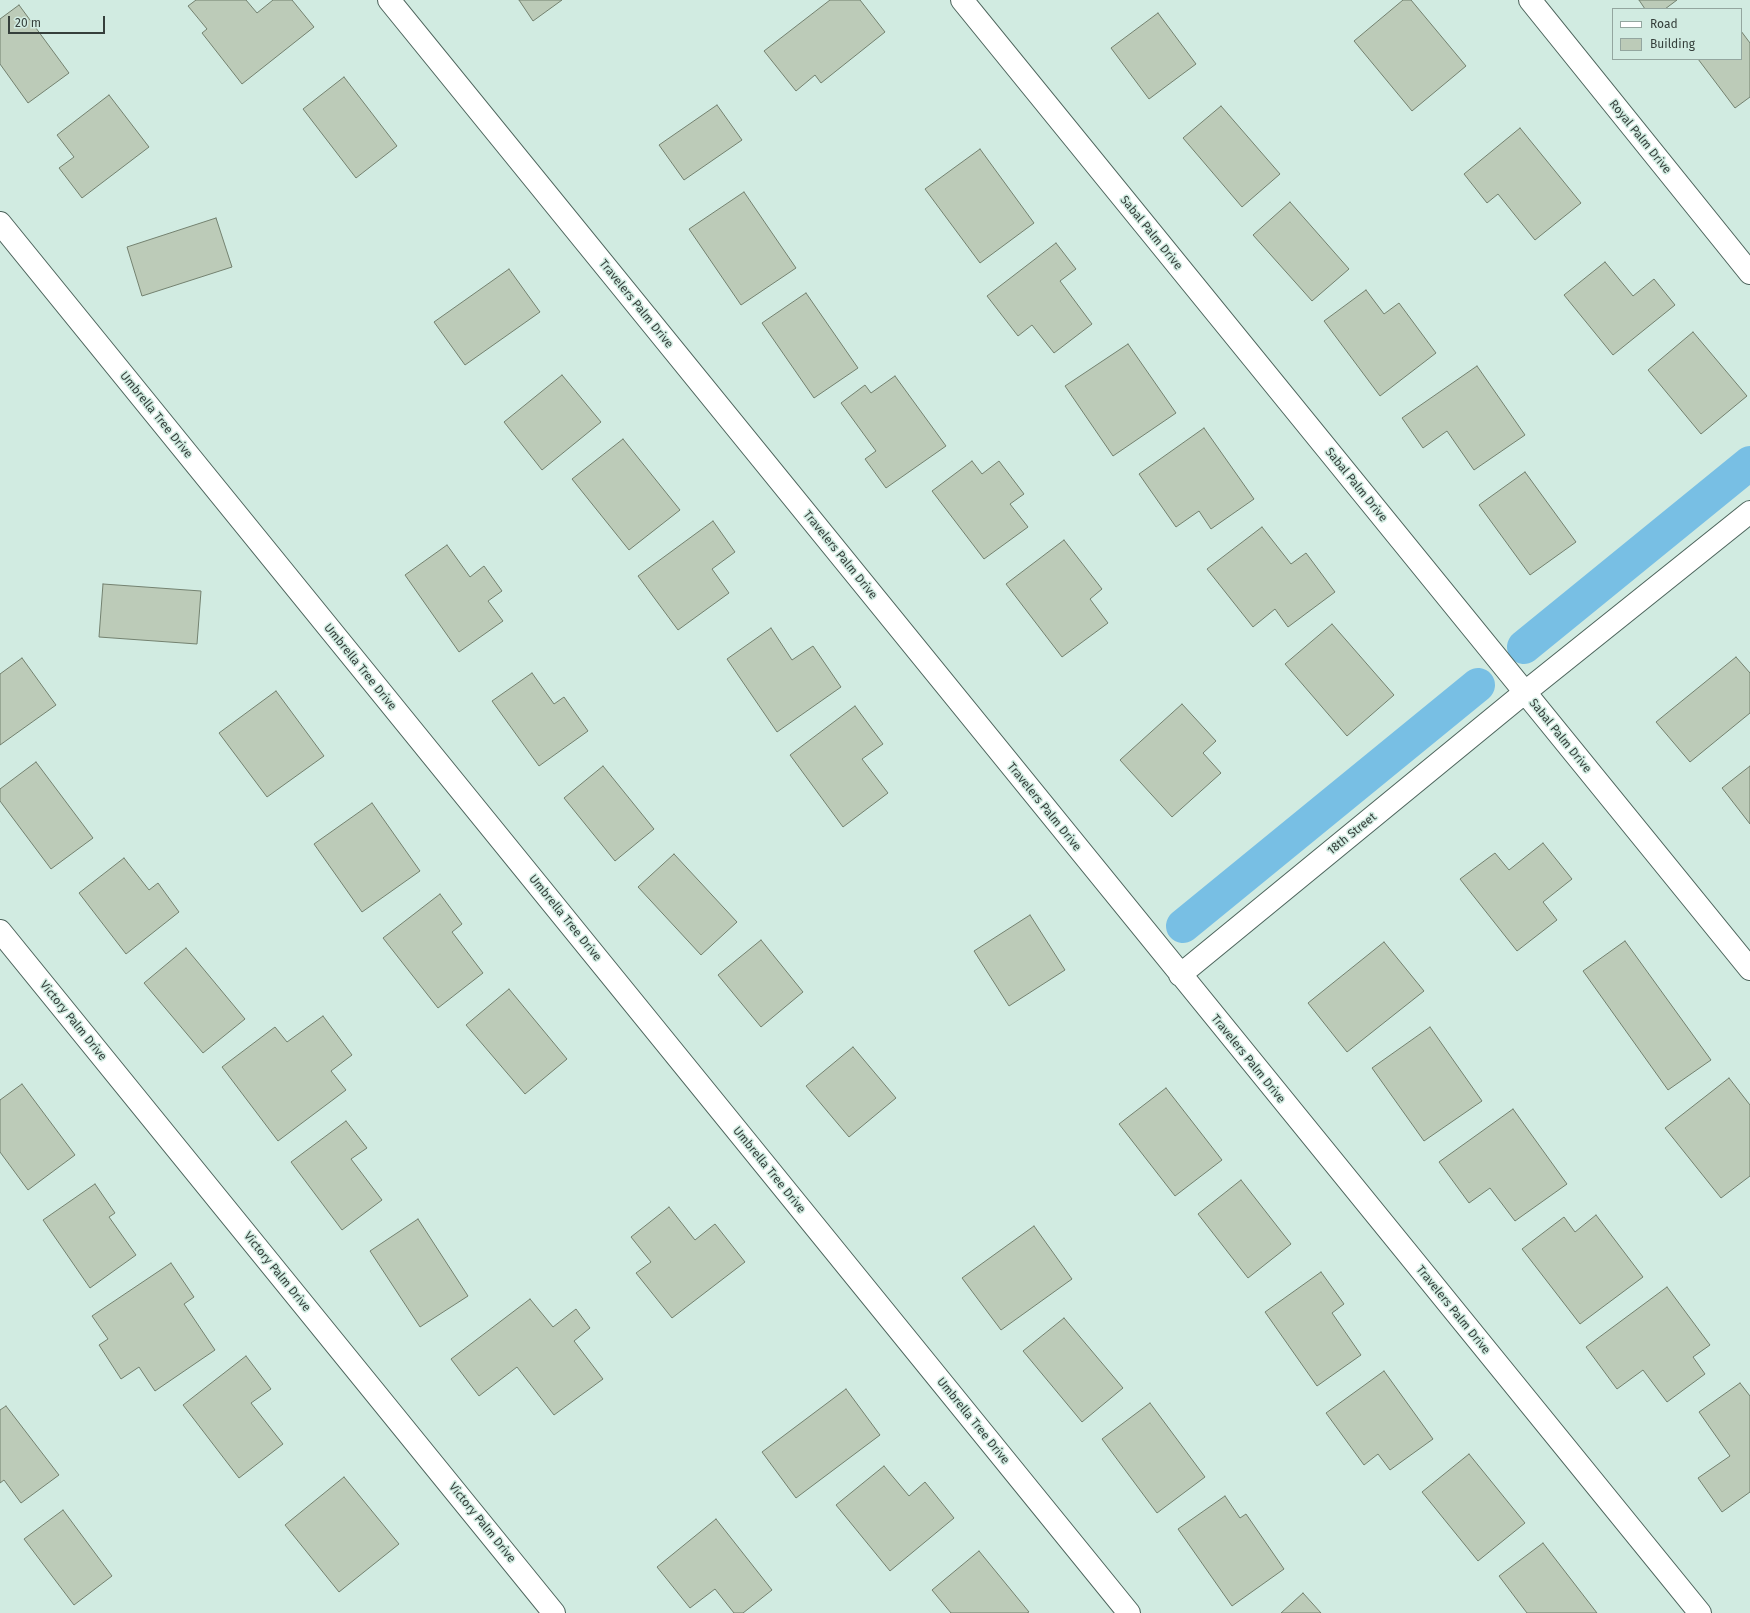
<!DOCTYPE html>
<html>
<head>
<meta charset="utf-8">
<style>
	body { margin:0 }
	#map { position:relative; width:1750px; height:1613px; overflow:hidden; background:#d1ebe1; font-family:"Fira Sans",sans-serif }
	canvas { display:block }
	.legend { position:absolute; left:1612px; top:8px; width:130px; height:52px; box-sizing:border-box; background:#d1ebe1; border:1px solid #93a69f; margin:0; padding:5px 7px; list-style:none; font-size:12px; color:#353f3b }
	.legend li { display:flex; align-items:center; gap:8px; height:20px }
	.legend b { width:20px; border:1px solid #93a69f }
	.scale { position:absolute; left:8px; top:16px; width:97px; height:18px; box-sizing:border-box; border:2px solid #353f3b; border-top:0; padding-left:5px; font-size:12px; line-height:14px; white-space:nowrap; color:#353f3b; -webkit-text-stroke:3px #d1ebe1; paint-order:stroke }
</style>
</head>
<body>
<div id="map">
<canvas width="1750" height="1613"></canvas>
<ul class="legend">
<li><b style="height:5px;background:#fff"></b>Road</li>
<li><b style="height:11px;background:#bccbb8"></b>Building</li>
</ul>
<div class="scale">20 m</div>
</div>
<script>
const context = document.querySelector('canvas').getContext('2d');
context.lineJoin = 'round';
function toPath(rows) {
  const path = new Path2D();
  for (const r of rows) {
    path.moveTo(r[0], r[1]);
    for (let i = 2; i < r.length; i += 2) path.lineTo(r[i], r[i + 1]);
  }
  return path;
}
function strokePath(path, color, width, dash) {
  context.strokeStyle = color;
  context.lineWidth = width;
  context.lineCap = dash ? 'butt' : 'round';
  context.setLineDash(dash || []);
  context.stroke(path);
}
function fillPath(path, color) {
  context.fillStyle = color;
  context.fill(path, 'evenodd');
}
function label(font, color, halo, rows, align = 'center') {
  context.font = font + ' "Fira Sans",sans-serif';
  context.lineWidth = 3;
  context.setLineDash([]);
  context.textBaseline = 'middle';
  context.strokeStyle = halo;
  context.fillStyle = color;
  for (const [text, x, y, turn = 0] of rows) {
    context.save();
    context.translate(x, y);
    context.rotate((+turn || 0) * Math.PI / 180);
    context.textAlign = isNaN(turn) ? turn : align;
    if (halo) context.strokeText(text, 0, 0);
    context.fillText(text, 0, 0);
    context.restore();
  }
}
const canal = toPath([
	[1524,647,1750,463],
	[1183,926,1478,685]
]);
const building = toPath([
	[196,0,246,0,257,13,273,0,292,0,314,27,242,84,202,33,207,29,188,6,196,0],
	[519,0,562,0,533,21,519,0],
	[830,0,860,0,885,32,821,83,815,75,796,91,764,51,830,0],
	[1403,0,1411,0,1466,66,1412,111,1354,41,1403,0],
	[1639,0,1677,0,1665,9,1645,9,1639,0],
	[19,5,69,73,28,103,0,64,0,19,19,5],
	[1158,13,1196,64,1149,99,1111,48,1158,13],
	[1741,31,1750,43,1750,97,1735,108,1698,59,1741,59,1741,31],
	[344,77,397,146,356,178,303,109,344,77],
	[109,95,149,147,82,198,59,168,74,157,57,135,109,95],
	[717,105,742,140,684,180,659,145,717,105],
	[1221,106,1280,174,1242,207,1183,138,1221,106],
	[1520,128,1581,203,1535,240,1498,194,1487,203,1464,174,1520,128],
	[980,149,1034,223,980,263,925,189,980,149],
	[744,192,796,268,741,305,689,229,744,192],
	[1290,202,1349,269,1312,301,1253,235,1290,202],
	[216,218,232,267,142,296,127,247,216,218],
	[1056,243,1076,269,1060,281,1092,324,1054,353,1032,325,1018,336,987,296,1056,243],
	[1605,262,1633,296,1654,279,1675,305,1613,355,1564,295,1605,262],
	[509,269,540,312,465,365,434,322,509,269],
	[1366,290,1384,314,1399,303,1436,353,1380,396,1324,321,1366,290],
	[806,293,858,368,814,398,762,323,806,293],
	[1693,332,1747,396,1701,434,1648,370,1693,332],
	[1128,344,1176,413,1113,456,1065,386,1128,344],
	[1477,366,1525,435,1474,470,1447,431,1423,448,1402,418,1477,366],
	[562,375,601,422,542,470,504,422,562,375],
	[895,376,946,446,886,488,865,459,876,451,841,403,865,385,871,393,895,376],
	[1204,428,1254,499,1211,529,1199,511,1176,527,1139,474,1204,428],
	[623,439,680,510,629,550,572,479,623,439],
	[972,461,982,474,999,461,1024,494,1010,504,1028,527,984,559,932,491,972,461],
	[1525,472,1576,542,1530,575,1479,505,1525,472],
	[713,521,735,552,712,569,729,593,678,630,638,576,713,521],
	[1262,527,1291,564,1306,553,1335,592,1288,627,1275,609,1253,627,1207,569,1262,527],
	[1064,540,1102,589,1090,599,1108,623,1062,657,1006,584,1064,540],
	[447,545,470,577,484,566,502,591,488,601,503,621,459,652,405,575,447,545],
	[103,584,201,591,197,644,99,637,103,584],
	[1332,624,1394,695,1347,736,1285,664,1332,624],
	[771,628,792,660,813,646,841,687,777,732,727,659,771,628],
	[1736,657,1750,673,1750,713,1690,762,1656,722,1736,657],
	[22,658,56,705,0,745,0,674,22,658],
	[532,673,554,704,564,697,588,731,539,766,492,701,532,673],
	[276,691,324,756,267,797,219,733,276,691],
	[1182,704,1216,741,1203,753,1221,773,1172,817,1120,760,1182,704],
	[855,706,883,744,862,759,888,793,843,827,790,755,855,706],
	[36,762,93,838,51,869,0,801,0,789,36,762],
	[603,766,654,829,615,861,564,798,603,766],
	[1750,766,1750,824,1722,788,1750,766],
	[372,803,420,871,362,912,314,844,372,803],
	[1543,843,1572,879,1543,902,1557,920,1517,951,1460,879,1495,853,1509,870,1543,843],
	[674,854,737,922,701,955,638,887,674,854],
	[124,858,149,890,158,883,179,912,126,954,79,893,124,858],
	[440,894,462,924,452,932,483,973,438,1008,383,938,440,894],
	[1030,915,1065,970,1009,1006,974,951,1030,915],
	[761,940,803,992,761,1027,718,975,761,940],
	[1625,941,1711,1060,1668,1090,1583,971,1625,941],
	[1384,942,1424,991,1347,1052,1308,1003,1384,942],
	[186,948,245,1019,203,1053,144,983,186,948],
	[509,989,567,1059,525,1094,466,1025,509,989],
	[323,1016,352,1055,331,1071,346,1090,278,1141,222,1067,275,1027,287,1042,323,1016],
	[1430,1027,1482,1101,1424,1141,1372,1068,1430,1027],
	[853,1047,896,1098,849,1137,806,1086,853,1047],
	[1729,1078,1750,1105,1750,1176,1721,1198,1665,1128,1729,1078],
	[22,1084,75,1155,28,1190,0,1152,0,1100,22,1084],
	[1166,1088,1222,1160,1175,1196,1119,1124,1166,1088],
	[1513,1109,1567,1184,1515,1221,1490,1188,1469,1203,1439,1162,1513,1109],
	[346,1121,367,1148,351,1159,382,1200,342,1230,291,1162,346,1121],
	[1241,1180,1291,1244,1248,1278,1198,1214,1241,1180],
	[95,1184,115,1213,109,1217,136,1255,90,1288,43,1220,95,1184],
	[669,1207,695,1240,715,1224,745,1262,672,1318,636,1273,651,1262,631,1237,669,1207],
	[1596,1215,1643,1277,1580,1324,1522,1249,1564,1217,1575,1232,1596,1215],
	[418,1219,468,1296,420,1327,370,1251,418,1219],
	[1034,1226,1072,1279,1001,1330,962,1278,1034,1226],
	[171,1263,194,1297,184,1304,215,1350,155,1391,139,1367,121,1379,99,1345,108,1339,92,1316,171,1263],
	[1321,1272,1344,1304,1332,1313,1361,1355,1317,1386,1265,1312,1321,1272],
	[1667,1287,1710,1345,1693,1357,1705,1374,1667,1402,1643,1370,1617,1389,1586,1347,1667,1287],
	[530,1299,553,1327,576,1309,590,1328,574,1341,603,1379,554,1415,517,1367,479,1396,451,1359,530,1299],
	[1064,1318,1123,1388,1082,1422,1023,1351,1064,1318],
	[246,1356,271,1389,251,1403,283,1444,239,1478,183,1405,246,1356],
	[1384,1371,1433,1439,1390,1470,1378,1454,1364,1465,1326,1413,1384,1371],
	[1740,1383,1750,1396,1750,1492,1722,1512,1698,1478,1730,1456,1699,1412,1740,1383],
	[846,1389,880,1435,796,1498,762,1452,846,1389],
	[1150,1403,1205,1477,1157,1513,1102,1439,1150,1403],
	[6,1406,59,1475,21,1503,4,1480,0,1483,0,1410,6,1406],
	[1469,1454,1525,1523,1478,1561,1422,1492,1469,1454],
	[884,1466,909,1496,925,1482,954,1518,890,1571,836,1505,884,1466],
	[344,1477,399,1544,339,1592,285,1525,344,1477],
	[1225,1496,1240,1518,1246,1514,1284,1569,1232,1606,1178,1529,1225,1496],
	[63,1510,112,1576,74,1605,24,1539,63,1510],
	[716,1519,772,1590,743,1613,734,1613,715,1589,690,1608,657,1567,716,1519],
	[1543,1543,1597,1613,1527,1613,1499,1576,1543,1543],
	[979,1551,1029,1612,1027,1613,951,1613,932,1590,979,1551],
	[1303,1593,1321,1613,1281,1613,1303,1593]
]);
const minor = toPath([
	[389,0,1700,1613],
	[962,0,1750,969],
	[1530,0,1750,273],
	[0,223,1129,1613],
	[0,931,554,1613],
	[1180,975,1524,693,1750,512]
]);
const streetNames = [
	["Royal Palm Drive",1640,137,51],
	["Sabal Palm Drive",1151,233,51],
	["Travelers Palm Drive",636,304,51],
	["Umbrella Tree Drive",156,415,51],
	["Sabal Palm Drive",1356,485,51],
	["Travelers Palm Drive",840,555,51],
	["Umbrella Tree Drive",360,667,51],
	["Sabal Palm Drive",1560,736,51],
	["Travelers Palm Drive",1044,807,51],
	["18th Street",1352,834,-39],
	["Umbrella Tree Drive",565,918,51],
	["Victory Palm Drive",73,1021,51],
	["Travelers Palm Drive",1248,1059,51],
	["Umbrella Tree Drive",769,1170,51],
	["Victory Palm Drive",277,1272,51],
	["Travelers Palm Drive",1453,1310,51],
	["Umbrella Tree Drive",973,1421,51],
	["Victory Palm Drive",482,1523,51]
];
strokePath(canal, '#78bfe4', 34);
fillPath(building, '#bccbb8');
strokePath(building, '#73816f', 1);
strokePath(minor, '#4d645c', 24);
strokePath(minor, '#fff', 22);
label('12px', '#353f3b', '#d1ebe1', streetNames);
</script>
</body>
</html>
